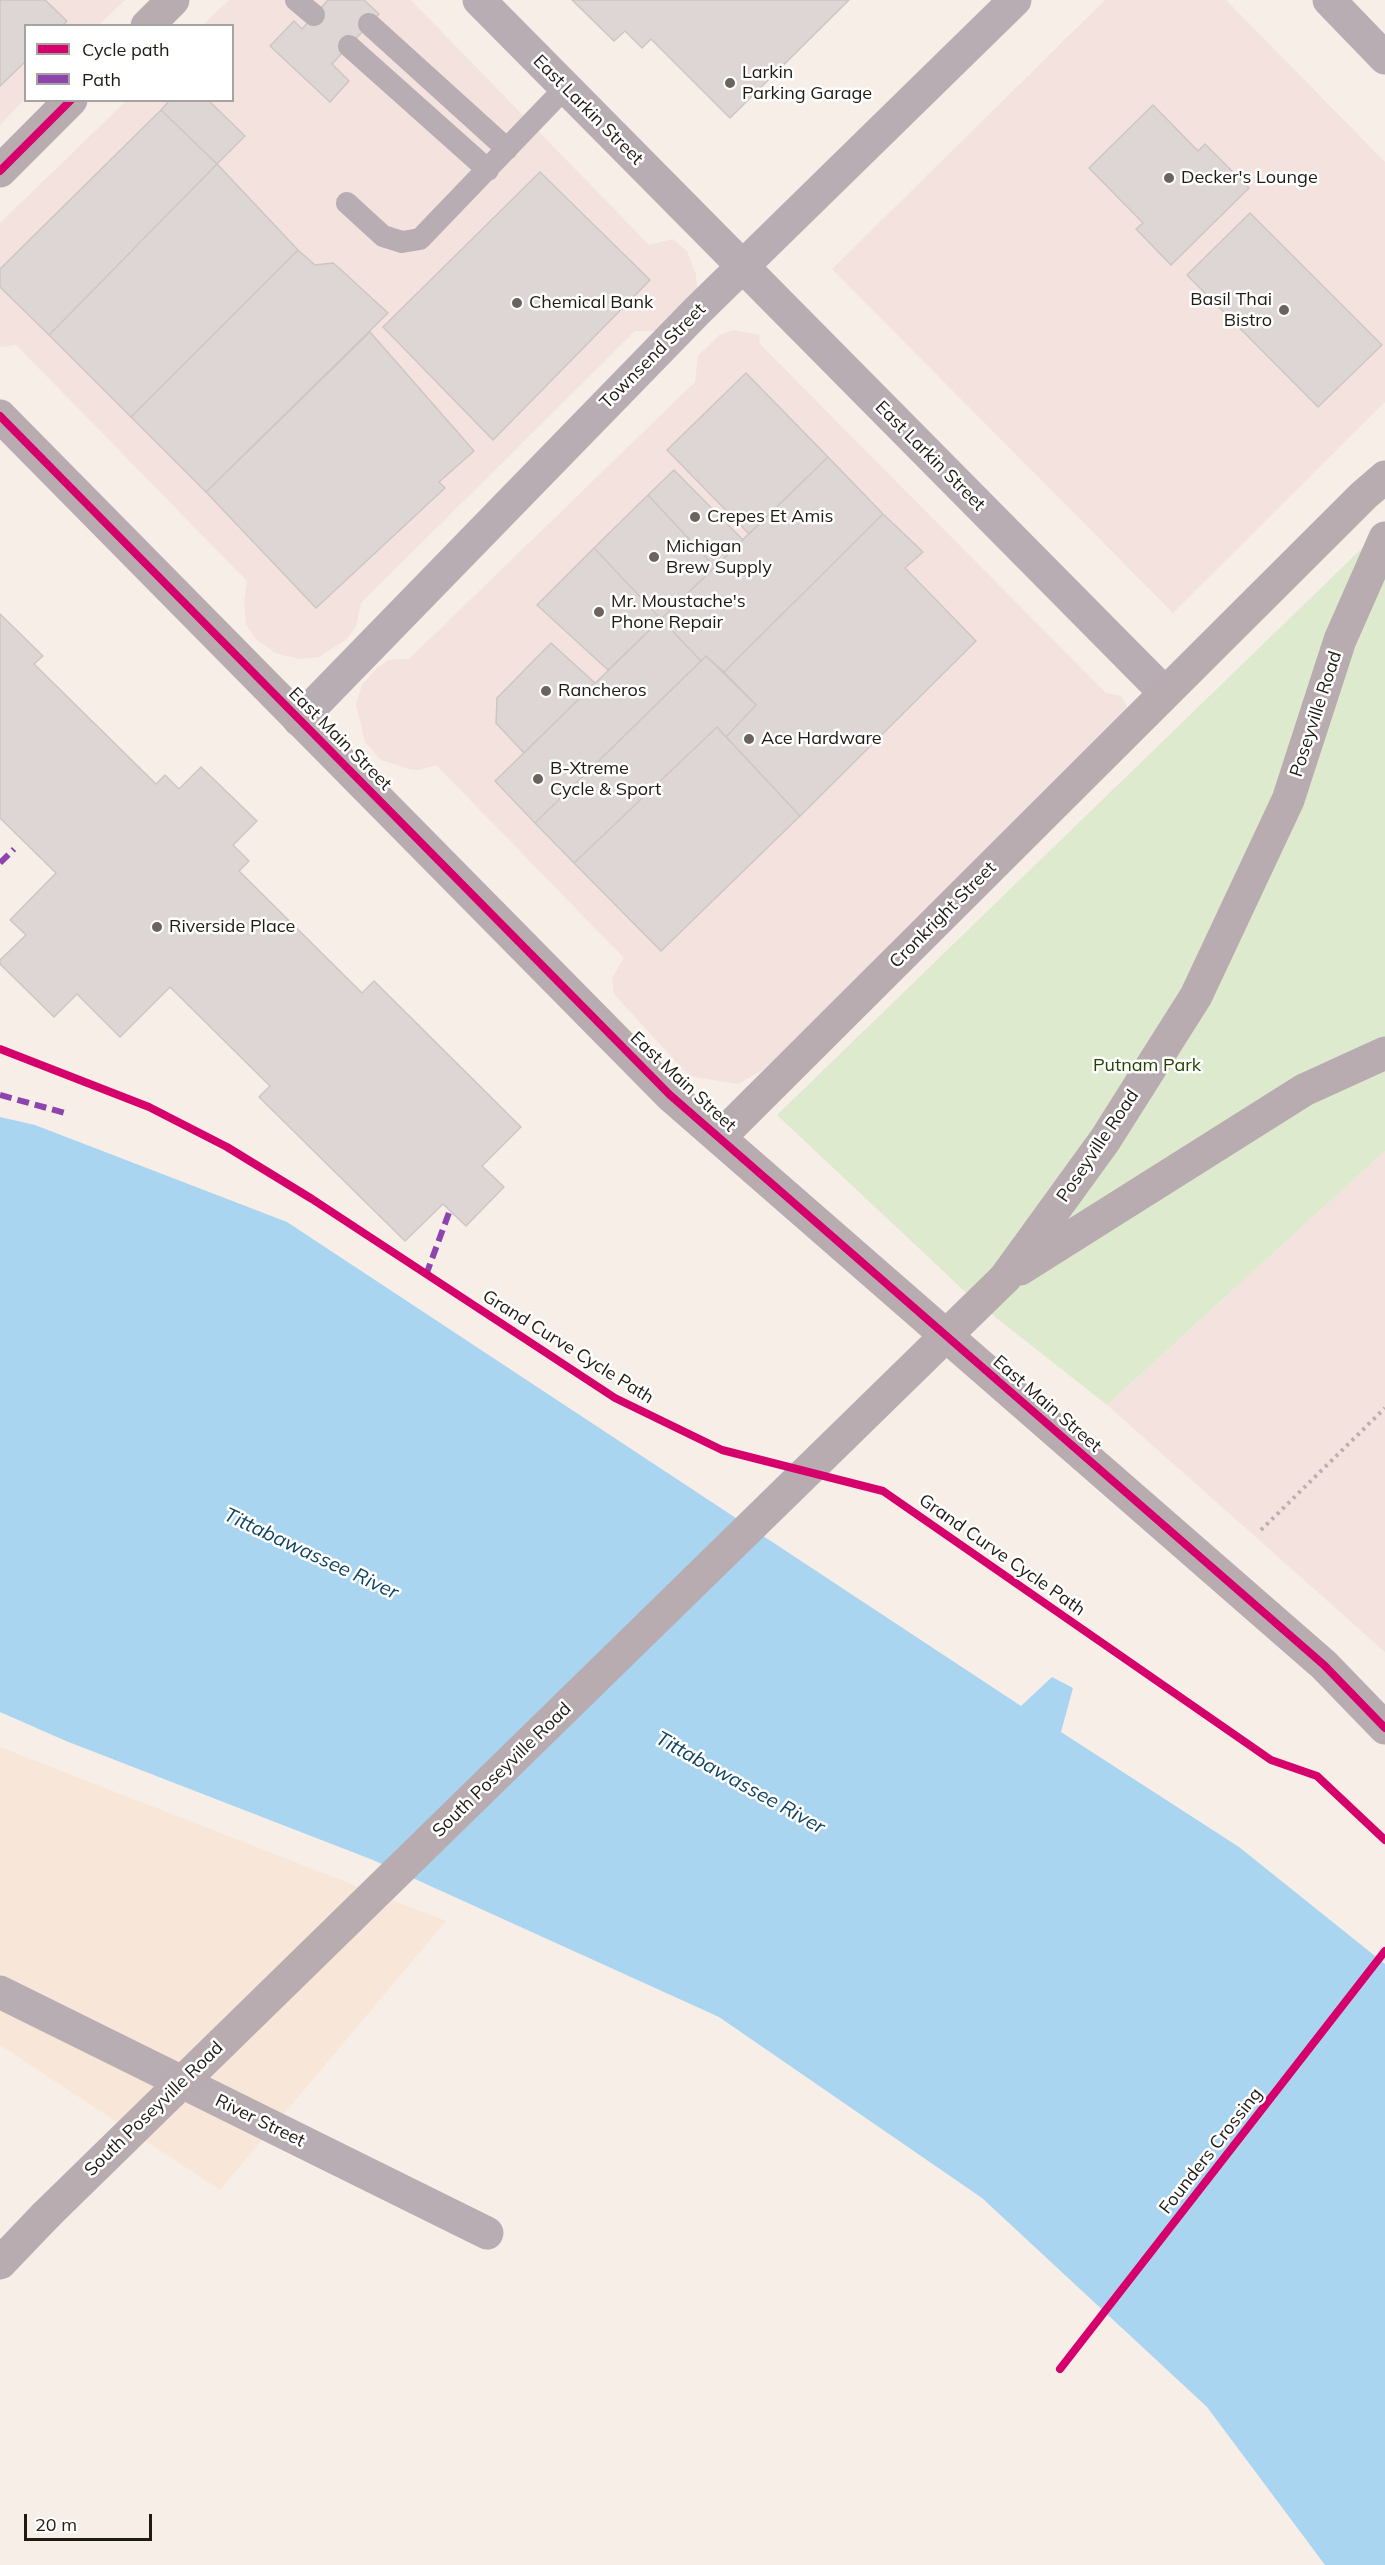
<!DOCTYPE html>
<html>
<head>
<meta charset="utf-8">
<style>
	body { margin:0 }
	#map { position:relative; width:1385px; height:2565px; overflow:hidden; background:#f6eee7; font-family:Mulish,sans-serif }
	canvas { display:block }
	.legend { position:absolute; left:24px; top:24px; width:210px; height:78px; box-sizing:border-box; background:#fff; border:2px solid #a6a3a1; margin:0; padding:8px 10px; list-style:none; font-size:18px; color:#201a14 }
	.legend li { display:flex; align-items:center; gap:12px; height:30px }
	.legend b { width:30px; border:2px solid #a6a3a1 }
	.scale { position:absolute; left:24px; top:2514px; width:128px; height:27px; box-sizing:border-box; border:3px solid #201a14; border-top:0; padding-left:8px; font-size:18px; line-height:21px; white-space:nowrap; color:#201a14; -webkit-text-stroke:4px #fff; paint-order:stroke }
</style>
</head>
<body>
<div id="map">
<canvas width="1385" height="2565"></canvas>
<ul class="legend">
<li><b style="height:8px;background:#d6006c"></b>Cycle path</li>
<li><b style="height:8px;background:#8e44ad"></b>Path</li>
</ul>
<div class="scale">20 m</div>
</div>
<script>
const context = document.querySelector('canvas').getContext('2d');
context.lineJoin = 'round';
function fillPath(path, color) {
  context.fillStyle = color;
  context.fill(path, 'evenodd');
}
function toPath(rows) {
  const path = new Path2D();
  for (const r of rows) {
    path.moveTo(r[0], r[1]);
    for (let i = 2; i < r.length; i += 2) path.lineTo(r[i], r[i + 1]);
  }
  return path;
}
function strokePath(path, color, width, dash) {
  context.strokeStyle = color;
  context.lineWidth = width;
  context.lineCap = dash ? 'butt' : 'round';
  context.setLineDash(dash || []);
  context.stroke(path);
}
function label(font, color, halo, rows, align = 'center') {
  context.font = font + ' Mulish,sans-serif';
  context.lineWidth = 5;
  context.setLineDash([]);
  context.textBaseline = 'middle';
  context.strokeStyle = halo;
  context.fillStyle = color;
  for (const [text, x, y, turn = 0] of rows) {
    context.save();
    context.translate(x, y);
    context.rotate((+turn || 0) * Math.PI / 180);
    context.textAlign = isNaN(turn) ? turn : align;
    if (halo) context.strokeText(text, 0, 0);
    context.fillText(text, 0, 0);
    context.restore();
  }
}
const commercial = toPath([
	[0,0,125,0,99,25,26,26,25,99,0,125],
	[229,0,411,0,649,245,673,239,687,251,696,275,697,290,661,331,635,331,361,603,356,626,347,639,319,657,299,659,275,653,256,639,246,624,244,604,247,581,16,345,0,347,0,223,126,101,232,100,232,26,203,25],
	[1105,0,1226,0,1385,162,1385,402,1173,613,832,269],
	[733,330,760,335,759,343,1106,693,1121,696,1127,706,1124,717,763,1070,738,1084,689,1076,614,994,612,978,624,958,436,765,419,770,409,769,381,760,365,742,356,704,362,685,377,668,388,660,409,659,695,382,698,356,719,335],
	[1385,1151,1385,1652,1107,1405]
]);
const built = toPath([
	[0,1747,446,1921,220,2190,0,2045]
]);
const green = toPath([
	[1385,526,1385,1151,1107,1405,975,1301,777,1115]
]);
const water = toPath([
	[0,1117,35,1125,287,1222,1021,1706,1052,1677,1073,1688,1061,1732,1239,1847,1385,1964,1385,2565,1325,2565,1207,2407,982,2198,719,2017,373,1860,66,1741,0,1712]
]);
const building = toPath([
	[0,0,45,0,67,21,62,26,26,26,26,61,0,86,0,0],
	[328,0,364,0,379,14,332,64,349,81,330,102,270,46,294,21,302,29,328,0],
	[572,0,849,0,730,118,651,39,642,48,625,31,614,41,572,0],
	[170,100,208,100,245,136,217,164,161,110,170,100],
	[1153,105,1198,151,1205,144,1249,188,1171,265,1136,229,1143,223,1089,168,1153,105],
	[161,110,217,164,49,335,0,287,0,269,161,110],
	[217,164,298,250,131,417,49,335,217,164],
	[540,172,650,280,493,440,383,327,540,172],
	[1250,213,1382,345,1318,407,1187,275,1250,213],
	[298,250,315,265,333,263,339,268,388,313,206,492,131,417,298,250],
	[370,332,474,451,439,482,445,488,316,608,206,492,370,332],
	[746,373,828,457,749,534,667,450,746,373],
	[828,457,883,514,724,672,706,656,701,661,661,619,828,457],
	[674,470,743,540,715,567,648,495,674,470],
	[648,495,715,567,661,619,594,548,648,495],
	[883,514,923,552,905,568,976,641,800,816,726,737,756,705,724,672,883,514],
	[594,548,661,619,608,670,537,605,594,548],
	[0,614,43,656,34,664,156,784,165,775,179,789,201,767,257,821,233,845,249,861,239,871,362,993,374,981,521,1127,482,1166,504,1187,466,1226,443,1204,405,1241,259,1097,270,1086,170,987,120,1037,77,994,54,1017,0,964,0,960,26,935,10,920,56,873,0,818,0,614],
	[661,619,701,661,535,823,495,781,661,619],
	[551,643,595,683,524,753,496,723,497,698,551,643],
	[706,656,756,705,726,737,717,727,574,863,535,823,706,656],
	[717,727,800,816,661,951,574,863,717,727]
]);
const path = toPath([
	[1261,1530,1385,1408]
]);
const lane = toPath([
	[296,0,314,15],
	[369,24,507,149],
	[349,46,488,170],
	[347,203,383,236,402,242,420,239,565,88]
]);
const street = toPath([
	[479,0,1165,693],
	[1329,0,1385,58],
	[299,720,697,311,1015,0],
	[0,1992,487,2233]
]);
const secondary = toPath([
	[147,26,173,0],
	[0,171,71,100],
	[0,416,670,1095,1324,1665,1385,1728],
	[720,1137,1364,495,1385,477],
	[1020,1269,1304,1090,1385,1053],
	[1005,1278,1105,1140,1196,996,1288,800,1340,640,1385,538],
	[0,2263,46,2215]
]);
const secondaryBridge = toPath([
	[46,2215,1005,1278]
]);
const quiet = toPath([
	[0,863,14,849],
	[0,1095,69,1114],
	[426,1275,450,1210]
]);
const cycleway = toPath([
	[0,171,71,100],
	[0,416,670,1095,1324,1665,1385,1728],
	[0,1049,149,1107,227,1147,312,1199,615,1398,722,1450,883,1491,1271,1760,1317,1776,1385,1840],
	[1060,2369,1385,1951]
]);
const markers = [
	[730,83,6,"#6b645e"],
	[1169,178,6,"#6b645e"],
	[517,303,6,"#6b645e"],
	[1284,310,6,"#6b645e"],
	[695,517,6,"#6b645e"],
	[654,557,6,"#6b645e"],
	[599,612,6,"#6b645e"],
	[546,691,6,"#6b645e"],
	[749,739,6,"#6b645e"],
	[538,779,6,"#6b645e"],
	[157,927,6,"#6b645e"]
];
const poiNames = [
	["Larkin",742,73],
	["Parking Garage",742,94],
	["Decker's Lounge",1181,178],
	["Basil Thai",1272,300,"right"],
	["Bistro",1272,321,"right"],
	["Chemical Bank",529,303],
	["Crepes Et Amis",707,517],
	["Michigan",666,547],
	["Brew Supply",666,568],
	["Mr. Moustache's",611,602],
	["Phone Repair",611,623],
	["Rancheros",558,691],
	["Ace Hardware",761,739],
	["B-Xtreme",550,769],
	["Cycle & Sport",550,790],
	["Riverside Place",169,927]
];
const streetNames = [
	["East Larkin Street",588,110,45],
	["Townsend Street",653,356,-45],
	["East Larkin Street",930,456,45],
	["Poseyville Road",1316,714,-72],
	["East Main Street",340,739,45],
	["Cronkright Street",943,915,-45],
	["East Main Street",683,1082,43],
	["Poseyville Road",1098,1146,-56],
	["Grand Curve Cycle Path",568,1347,32],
	["East Main Street",1047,1404,41],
	["Grand Curve Cycle Path",1002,1555,35],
	["South Poseyville Road",502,1770,-44],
	["South Poseyville Road",154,2109,-44],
	["River Street",260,2121,26],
	["Founders Crossing",1211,2151,-52]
];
const parkNames = [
	["Putnam Park",1147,1066]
];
const waterNames = [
	["Tittabawassee River",311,1554,25],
	["Tittabawassee River",740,1783,29]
];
fillPath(commercial, '#f4e2df');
fillPath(built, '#f8e7d9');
fillPath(green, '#deeace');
fillPath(water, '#aad5f1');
fillPath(building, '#ded6d4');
strokePath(building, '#cec6c4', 1.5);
strokePath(path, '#b9b0b1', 4, [3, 4.5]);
strokePath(lane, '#b9adb4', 22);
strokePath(street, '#b9adb4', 33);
strokePath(secondary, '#b8acb1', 33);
strokePath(secondaryBridge, '#b8acb1', 33);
strokePath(quiet, '#8e44ad', 6, [12, 6]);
strokePath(cycleway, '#d6006c', 8);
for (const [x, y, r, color] of markers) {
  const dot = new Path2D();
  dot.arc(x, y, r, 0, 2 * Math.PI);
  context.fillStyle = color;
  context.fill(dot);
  strokePath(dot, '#fff', 2);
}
label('18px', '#201a14', '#fff', poiNames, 'left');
label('18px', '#201a14', '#fff', streetNames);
label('18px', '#224302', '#fff', parkNames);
label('italic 20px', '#104460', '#fff', waterNames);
</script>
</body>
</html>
